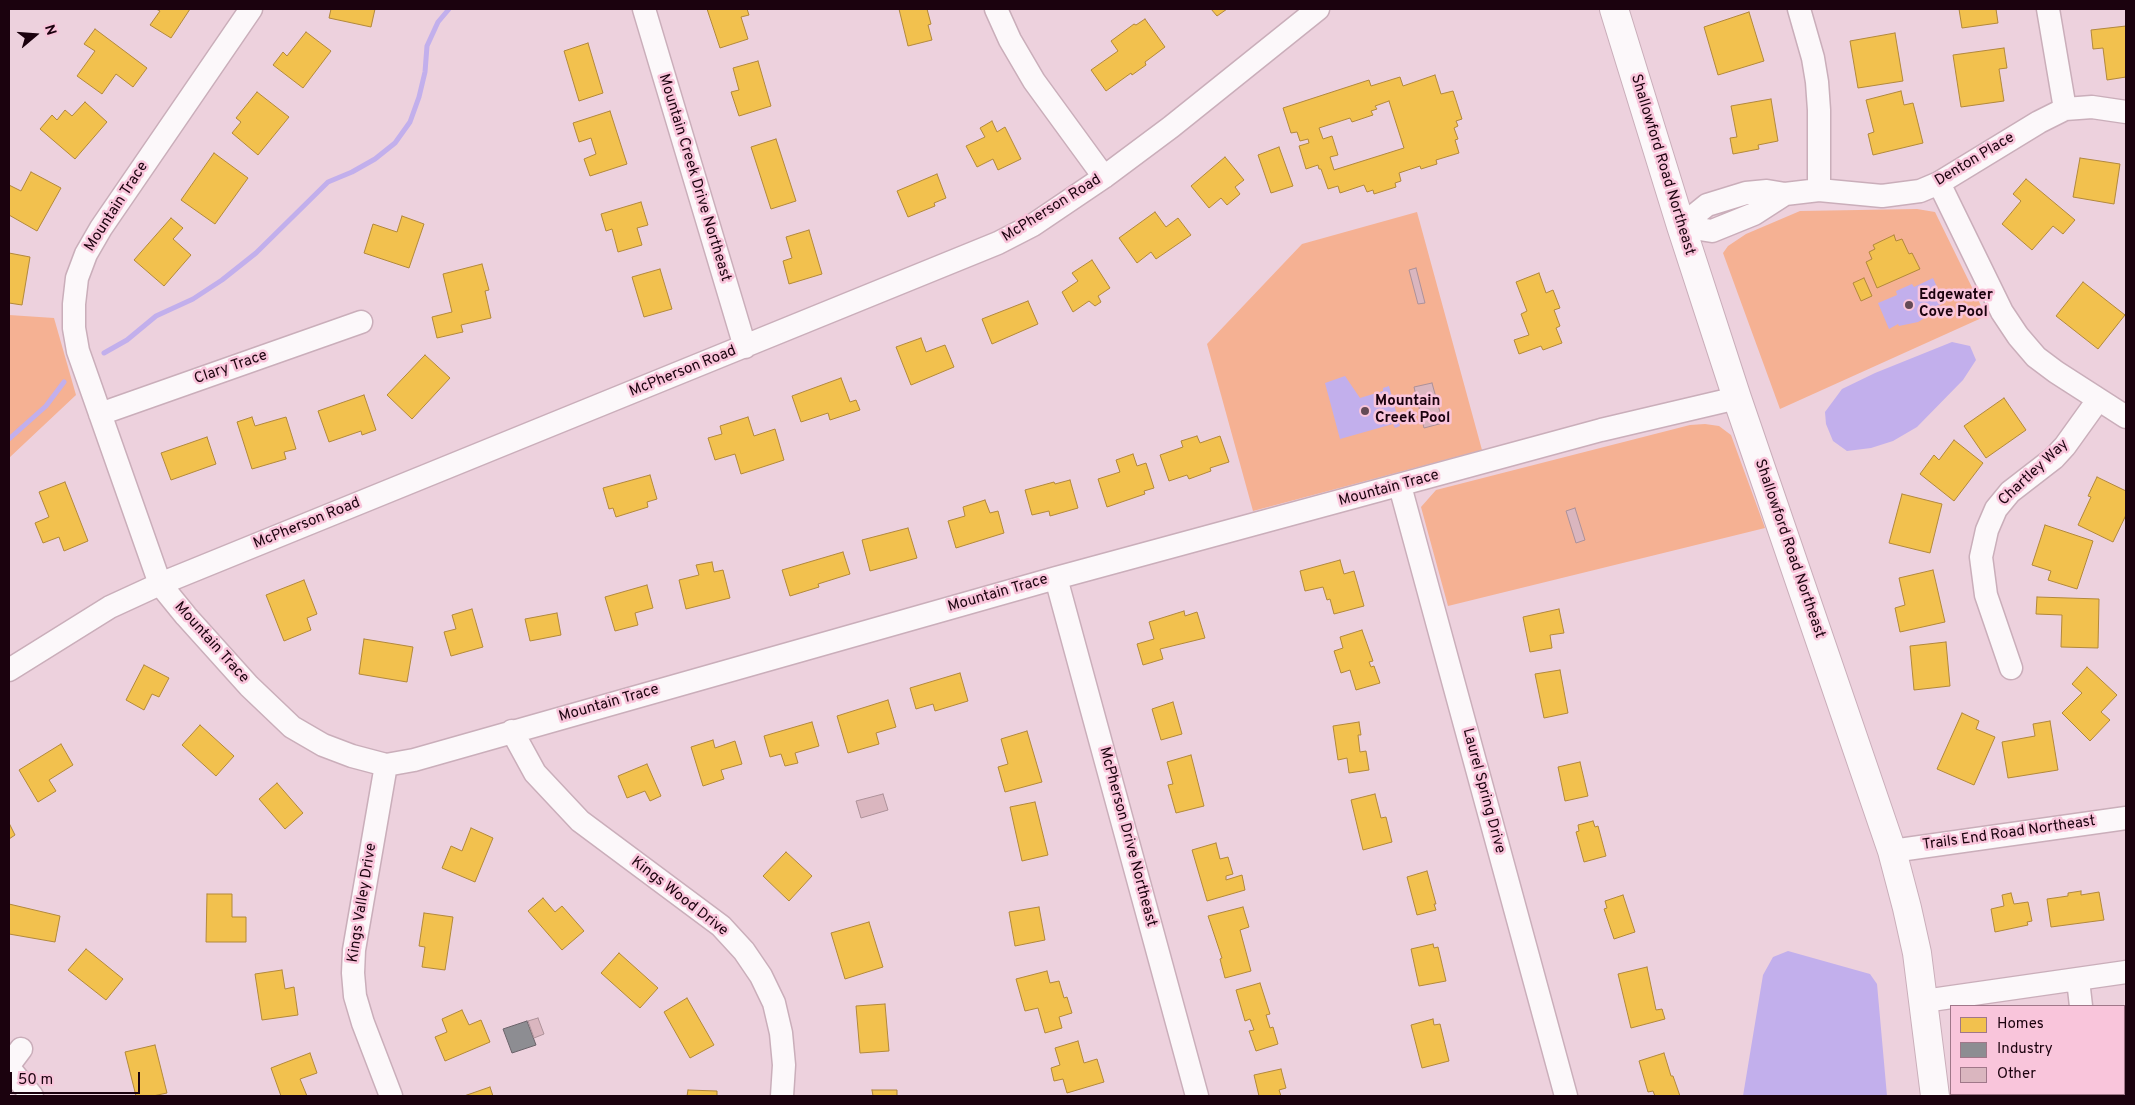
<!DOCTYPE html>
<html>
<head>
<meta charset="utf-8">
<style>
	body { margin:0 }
	#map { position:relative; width:2135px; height:1105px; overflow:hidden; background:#edd1dd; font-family:Overpass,sans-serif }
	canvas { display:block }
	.frame { position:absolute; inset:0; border:10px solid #1b020e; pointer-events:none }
	.legend { position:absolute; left:1950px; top:1005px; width:175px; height:90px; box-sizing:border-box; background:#f9c5db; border:1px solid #a07789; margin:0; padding:6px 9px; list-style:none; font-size:15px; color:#1b020e }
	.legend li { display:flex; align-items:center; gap:10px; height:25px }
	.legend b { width:25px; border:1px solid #a07789 }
	.north { position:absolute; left:10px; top:10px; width:50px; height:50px; -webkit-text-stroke:4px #f9c5db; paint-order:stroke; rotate:72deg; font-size:14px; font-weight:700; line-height:20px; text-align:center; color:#1b020e }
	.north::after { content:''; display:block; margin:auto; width:18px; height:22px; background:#1b020e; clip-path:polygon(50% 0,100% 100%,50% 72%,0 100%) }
	.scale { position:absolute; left:10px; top:1072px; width:130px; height:22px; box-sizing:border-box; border:2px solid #1b020e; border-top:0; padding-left:6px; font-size:15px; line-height:18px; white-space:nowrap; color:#1b020e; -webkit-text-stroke:4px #f9c5db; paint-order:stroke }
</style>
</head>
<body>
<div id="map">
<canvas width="2135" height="1105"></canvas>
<div class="frame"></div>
<ul class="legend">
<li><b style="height:14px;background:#f2c14e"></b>Homes</li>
<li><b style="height:14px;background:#8d8d92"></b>Industry</li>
<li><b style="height:14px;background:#dab6bf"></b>Other</li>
</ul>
<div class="north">N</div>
<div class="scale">50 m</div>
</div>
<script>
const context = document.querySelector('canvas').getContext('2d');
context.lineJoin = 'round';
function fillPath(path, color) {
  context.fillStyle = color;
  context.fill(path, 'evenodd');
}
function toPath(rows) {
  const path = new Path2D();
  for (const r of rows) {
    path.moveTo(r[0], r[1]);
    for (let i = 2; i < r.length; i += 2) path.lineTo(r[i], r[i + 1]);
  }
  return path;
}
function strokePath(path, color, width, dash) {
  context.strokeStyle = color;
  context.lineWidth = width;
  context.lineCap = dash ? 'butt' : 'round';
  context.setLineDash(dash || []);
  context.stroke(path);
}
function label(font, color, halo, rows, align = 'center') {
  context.font = font + ' Overpass,sans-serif';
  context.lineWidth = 5;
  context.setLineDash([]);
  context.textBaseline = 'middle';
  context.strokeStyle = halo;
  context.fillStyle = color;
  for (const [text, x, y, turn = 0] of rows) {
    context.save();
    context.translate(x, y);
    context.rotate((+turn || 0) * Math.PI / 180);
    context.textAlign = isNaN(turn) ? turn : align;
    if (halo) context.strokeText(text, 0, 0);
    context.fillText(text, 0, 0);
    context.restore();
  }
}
const green = toPath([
	[1917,209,1935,212,1986,316,1780,409,1723,253,1728,246,1746,234,1800,211],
	[1417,212,1482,450,1253,511,1207,344,1302,244],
	[9,315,54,318,76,395,9,458],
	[1705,424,1719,426,1731,435,1765,528,1448,606,1421,507,1436,490,1690,425]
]);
const water = toPath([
	[1933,278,1944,303,1935,307,1936,310,1933,313,1918,322,1899,326,1898,324,1889,329,1878,303,1897,295,1896,291,1912,284,1914,287],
	[1952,342,1970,346,1976,360,1963,380,1917,427,1893,441,1871,448,1847,451,1833,441,1826,424,1825,412,1842,389,1875,373],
	[1345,376,1360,398,1383,391,1383,388,1389,386,1400,426,1395,428,1393,424,1340,439,1325,383],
	[1788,951,1870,974,1877,984,1887,1096,1743,1096,1763,975,1773,957]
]);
const homes = toPath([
	[156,9,190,9,171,38,150,25,160,11,156,9],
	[331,9,375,9,371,27,329,18,331,9],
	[707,9,747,9,749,15,741,17,748,39,720,48,707,9],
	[899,9,927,9,931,24,928,25,932,40,908,46,899,9],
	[1211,9,1227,9,1217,16,1211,9],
	[1959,9,1996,9,1998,23,1962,28,1959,9],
	[1749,12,1764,61,1718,75,1704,27,1749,12],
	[1145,19,1165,47,1145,62,1146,65,1132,75,1131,73,1106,91,1091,70,1118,51,1111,41,1134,24,1136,25,1145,19],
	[2126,26,2126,77,2107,80,2103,48,2093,49,2091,30,2126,26],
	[95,29,147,68,133,87,116,74,102,94,77,76,95,51,84,44,95,29],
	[306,32,331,51,303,88,273,65,283,52,287,56,306,32],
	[1895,33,1903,81,1858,88,1850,41,1895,33],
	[588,43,603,93,579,101,564,51,588,43],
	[2004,48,2007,68,1999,69,2004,101,1961,107,1953,55,2004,48],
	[758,61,771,106,739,116,731,92,739,90,733,68,758,61],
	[1435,75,1441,94,1453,91,1462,119,1456,121,1458,126,1454,128,1458,139,1455,140,1459,153,1436,160,1437,164,1421,169,1420,166,1399,173,1401,181,1395,183,1396,187,1374,194,1373,190,1367,192,1364,185,1340,193,1338,186,1328,189,1321,169,1319,169,1318,165,1306,169,1299,146,1309,143,1308,139,1300,141,1297,132,1291,133,1283,108,1369,80,1371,86,1400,77,1403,86,1435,75],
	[1389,101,1404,148,1334,170,1330,157,1338,155,1332,136,1323,139,1319,128,1350,118,1352,122,1373,115,1371,111,1377,109,1375,106,1389,101],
	[1901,91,1904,105,1913,103,1923,143,1873,155,1868,134,1874,132,1866,100,1901,91],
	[257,92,289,117,258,155,232,133,241,122,236,118,257,92],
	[1771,99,1778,141,1758,145,1759,149,1733,154,1730,138,1737,137,1731,106,1771,99],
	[85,102,107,122,75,159,40,129,52,115,57,120,65,110,72,116,85,102],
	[610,111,627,164,590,176,584,159,596,154,591,138,579,142,573,123,610,111],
	[992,121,997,132,1005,127,1021,159,998,170,993,159,977,167,966,146,985,137,980,128,992,121],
	[776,139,796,201,771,209,751,147,776,139],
	[1279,147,1293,186,1271,193,1258,155,1279,147],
	[214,153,248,178,215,224,181,200,214,153],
	[1225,157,1244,180,1235,187,1240,194,1227,205,1221,198,1209,208,1191,186,1225,157],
	[2080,158,2120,164,2114,204,2073,197,2080,158],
	[31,172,61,188,37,231,9,215,9,185,21,191,31,172],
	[937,174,946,198,934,203,935,206,908,217,897,191,937,174],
	[2026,179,2075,220,2063,234,2053,226,2032,250,2002,224,2021,201,2013,194,2026,179],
	[641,202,648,225,637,228,642,245,618,252,612,229,606,231,601,214,641,202],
	[1155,212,1166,227,1178,218,1191,235,1156,259,1151,252,1137,263,1119,238,1155,212],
	[402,216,424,224,409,268,364,253,373,224,397,232,402,216],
	[171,218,183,228,173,239,191,255,164,286,134,260,171,218],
	[809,230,822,274,789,284,783,261,792,258,786,237,809,230],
	[1894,235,1896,241,1902,239,1909,254,1912,253,1920,269,1877,288,1866,262,1872,259,1869,252,1875,249,1873,245,1894,235],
	[9,253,30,257,22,305,9,303,9,253],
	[1092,260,1110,288,1098,296,1101,302,1095,306,1089,301,1073,312,1062,292,1078,281,1072,273,1092,260],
	[482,264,489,290,485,291,491,318,461,325,463,332,437,338,432,317,452,312,443,274,482,264],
	[660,269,672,309,644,317,632,277,660,269],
	[1539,273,1546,293,1553,290,1560,308,1554,310,1560,326,1556,328,1562,343,1543,350,1541,346,1519,354,1514,340,1529,335,1521,314,1527,311,1516,282,1539,273],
	[1864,278,1872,296,1861,301,1853,283,1864,278],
	[2083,282,2125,315,2098,349,2056,316,2083,282],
	[1028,301,1038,324,992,344,982,319,1028,301],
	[921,338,926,352,945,345,954,367,911,385,896,347,921,338],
	[425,355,450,378,412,419,387,395,425,355],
	[841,378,850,402,856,400,860,410,830,420,828,413,801,422,792,396,841,378],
	[364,395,376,430,362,435,361,431,329,442,318,411,364,395],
	[2004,398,2026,430,1986,458,1964,426,2004,398],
	[252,417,255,426,286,417,296,449,284,452,286,459,252,469,237,422,252,417],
	[748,417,754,436,775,429,784,460,741,474,735,454,715,460,708,438,722,434,720,426,748,417],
	[1197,436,1200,443,1220,436,1229,462,1210,468,1211,471,1189,479,1187,475,1169,481,1160,455,1183,447,1181,441,1197,436],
	[207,437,216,464,171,480,161,453,207,437],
	[1954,440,1983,463,1954,501,1920,474,1934,455,1939,460,1954,440],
	[1133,454,1137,466,1146,463,1154,488,1144,491,1145,494,1107,507,1098,479,1120,472,1116,460,1133,454],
	[650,475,657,499,647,502,648,507,616,517,613,508,609,509,603,488,650,475],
	[2097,477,2126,491,2126,515,2113,542,2078,525,2091,497,2088,496,2097,477],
	[1070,480,1078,508,1050,516,1049,511,1032,515,1025,490,1054,482,1055,484,1070,480],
	[65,482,88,541,64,551,59,537,43,543,35,523,49,517,39,492,65,482],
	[1902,494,1942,504,1930,553,1889,543,1902,494],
	[985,500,990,513,998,511,1004,533,956,548,948,521,965,516,963,507,985,500],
	[2045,525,2093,541,2077,589,2048,580,2051,571,2032,565,2045,525],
	[908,528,917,558,870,571,862,540,908,528],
	[843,552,850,574,818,584,819,587,790,596,782,570,843,552],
	[1340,560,1344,574,1354,571,1364,606,1334,614,1330,599,1327,600,1323,587,1305,591,1300,571,1340,560],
	[712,562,714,572,723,570,730,598,686,609,679,580,699,575,696,565,712,562],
	[1933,570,1945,622,1900,632,1895,608,1905,605,1899,578,1933,570],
	[304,580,317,614,307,618,311,630,284,641,266,595,304,580],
	[647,585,653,608,635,613,638,625,615,631,605,597,647,585],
	[2037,597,2099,599,2098,648,2061,647,2062,615,2036,614,2037,597],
	[472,609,483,647,451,656,444,632,456,629,452,615,472,609],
	[1559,609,1564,633,1550,635,1552,648,1530,652,1523,617,1559,609],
	[1184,611,1185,616,1197,612,1205,638,1160,649,1163,659,1143,665,1137,644,1154,639,1149,622,1184,611],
	[557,613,561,635,530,641,525,619,557,613],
	[1362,630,1373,661,1369,662,1371,667,1374,666,1380,683,1356,690,1350,670,1341,673,1334,651,1343,648,1340,637,1362,630],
	[364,639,413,647,407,682,359,674,364,639],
	[1946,642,1950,686,1914,690,1910,646,1946,642],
	[144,665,169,678,159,697,152,694,144,710,126,700,144,665],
	[2087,667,2117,695,2101,712,2110,720,2090,741,2062,713,2082,693,2072,684,2087,667],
	[1560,670,1568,713,1544,718,1535,674,1560,670],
	[960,673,968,701,935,711,933,704,916,709,910,688,960,673],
	[888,700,896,727,876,733,879,744,848,753,837,716,888,700],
	[1173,702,1182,734,1161,740,1152,709,1173,702],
	[1962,713,1979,721,1976,729,1995,737,1974,785,1937,769,1962,713],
	[2050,721,2058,770,2008,778,2002,742,2035,736,2033,724,2050,721],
	[812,722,819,746,795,753,798,763,785,766,781,754,770,757,764,736,812,722],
	[1359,722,1361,735,1358,735,1360,752,1366,751,1369,770,1349,773,1347,758,1338,760,1333,726,1359,722],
	[200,725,234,756,216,776,182,745,200,725],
	[1027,731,1042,782,1005,792,998,767,1008,764,1001,739,1027,731],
	[713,740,715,748,735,741,742,764,721,770,724,779,703,786,691,747,713,740],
	[61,744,73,765,49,780,56,791,38,802,19,770,61,744],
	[1191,755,1204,806,1176,813,1168,785,1173,784,1167,762,1191,755],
	[1580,762,1588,796,1565,801,1558,767,1580,762],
	[647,764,661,796,650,801,645,791,627,798,618,776,647,764],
	[277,783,303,813,285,829,259,799,277,783],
	[1375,794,1381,818,1386,817,1392,842,1363,850,1351,800,1375,794],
	[1035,802,1048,855,1022,861,1010,807,1035,802],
	[1593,821,1595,827,1598,826,1606,856,1584,862,1576,832,1579,831,1578,825,1593,821],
	[9,823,15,835,9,839,9,823],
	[471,828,493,838,475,882,442,868,451,846,462,851,471,828],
	[1216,843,1220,859,1228,857,1233,874,1226,876,1226,880,1242,875,1245,890,1207,901,1192,850,1216,843],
	[786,852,812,876,789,901,763,876,786,852],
	[1427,871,1436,904,1434,904,1436,910,1417,915,1407,877,1427,871],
	[2081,891,2081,895,2099,892,2104,920,2051,927,2047,899,2068,896,2068,893,2081,891],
	[2011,893,2014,904,2028,902,2032,921,2027,922,2028,925,1995,932,1991,909,2004,906,2002,895,2011,893],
	[207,894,232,894,232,917,246,917,246,942,206,942,207,894],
	[1623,895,1635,932,1614,939,1604,909,1607,908,1605,901,1623,895],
	[543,898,555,912,562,906,584,931,562,950,528,911,543,898],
	[9,904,60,916,55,942,9,934,9,904],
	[1039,907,1045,940,1015,946,1009,912,1039,907],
	[1243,907,1249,927,1240,930,1251,971,1225,978,1220,959,1222,958,1208,916,1243,907],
	[424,913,453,917,445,970,422,967,425,947,419,946,424,913],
	[869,922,883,967,845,979,831,933,869,922],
	[1433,944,1434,948,1438,947,1446,981,1419,986,1411,949,1433,944],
	[86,949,123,979,106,1000,68,970,86,949],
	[619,953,658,988,640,1008,601,973,619,953],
	[1647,967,1656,1010,1662,1009,1665,1019,1631,1028,1618,974,1647,967],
	[282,970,285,989,294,987,298,1015,262,1020,255,974,282,970],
	[1047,971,1050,983,1059,981,1064,998,1067,997,1072,1013,1059,1017,1062,1028,1045,1033,1038,1008,1025,1011,1016,979,1047,971],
	[1260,983,1270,1014,1266,1015,1270,1028,1273,1027,1278,1044,1256,1051,1249,1031,1254,1030,1250,1019,1245,1021,1236,990,1260,983],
	[687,998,714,1045,690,1058,664,1012,687,998],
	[885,1004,889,1051,860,1053,856,1006,885,1004],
	[462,1010,469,1025,481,1020,490,1042,445,1061,435,1037,447,1032,442,1019,462,1010],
	[1433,1019,1434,1025,1440,1024,1449,1061,1422,1068,1411,1025,1433,1019],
	[1078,1041,1084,1063,1097,1059,1104,1082,1067,1093,1063,1079,1054,1081,1051,1068,1060,1065,1055,1048,1078,1041],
	[155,1045,167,1093,153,1096,136,1096,125,1052,155,1045],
	[310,1053,317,1073,300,1079,307,1096,281,1096,271,1068,310,1053],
	[1664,1053,1671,1076,1673,1076,1680,1096,1655,1096,1653,1091,1648,1092,1639,1061,1664,1053],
	[1281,1069,1286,1088,1279,1090,1281,1096,1259,1096,1254,1075,1281,1069],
	[490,1087,493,1096,464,1096,490,1087],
	[688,1090,717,1091,717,1096,687,1096,688,1090],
	[872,1090,897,1090,897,1096,873,1096,872,1090]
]);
const industry = toPath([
	[527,1021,536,1045,512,1053,503,1029,527,1021]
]);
const stream = toPath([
	[104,353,127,340,156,316,193,299,222,280,256,253,328,182,352,172,375,159,395,143,410,122,419,97,425,72,427,46,438,22,449,9],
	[9,439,46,406,64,382]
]);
const building = toPath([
	[1416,268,1425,303,1418,304,1409,270,1416,268],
	[1432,383,1443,423,1424,428,1414,387,1432,383],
	[1575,508,1585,540,1576,543,1566,511,1575,508],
	[883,794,888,810,861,818,856,801,883,794],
	[538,1018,544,1034,534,1038,528,1021,538,1018]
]);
const minor = toPath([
	[251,9,101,228,86,254,77,278,74,304,74,328,78,351,160,584,186,616,249,686,292,727,323,745,352,756,386,765,414,760,1056,578,1601,430,1737,398],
	[644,9,745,347],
	[996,9,1010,40,1034,81,1104,177],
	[1799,9,1813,58,1817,82,1819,110,1819,190],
	[2048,9,2065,109],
	[1939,183,2002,312,2018,336,2036,357,2056,372,2126,417],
	[1681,226,1707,205,1746,193,1767,191,1785,194,1819,190,1882,196,1920,191,1939,183,2039,122,2065,109,2092,107,2126,112],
	[1681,226,1712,231,1754,214,1785,194],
	[100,414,361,322],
	[1400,486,1566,1096],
	[1056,578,1197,1096],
	[2011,668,1986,595,1981,557,1987,530,1996,509,2010,492,2054,458,2065,446,2098,400],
	[9,670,110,607,160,584,998,243,1033,225,1104,177,1171,127,1318,9],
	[512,731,535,773,580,821,721,926,744,951,761,976,774,1003,781,1033,784,1065,782,1096],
	[386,765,354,950,353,973,355,996,363,1023,391,1096],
	[1892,851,2126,818],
	[2078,980,2081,1006],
	[1924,1001,2126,972],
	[9,1065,21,1049],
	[9,1068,32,1096],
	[2100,1094,2101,1096]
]);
const major = toPath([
	[1614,9,1681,226,1737,398,1892,851,1907,908,1917,953,1935,1096]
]);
const markers = [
	[1909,305,5,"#644a56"],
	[1365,411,5,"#644a56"]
];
const streetNames = [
	["Denton Place",1975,160,-31],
	["Shallowford Road Northeast",1662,165,73],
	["Mountain Creek Drive Northeast",694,178,73],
	["Mountain Trace",117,207,-57],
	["McPherson Road",1052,209,-32],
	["Clary Trace",231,368,-19],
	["McPherson Road",683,372,-22],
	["Chartley Way",2034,473,-43],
	["Mountain Trace",1389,489,-15],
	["McPherson Road",307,524,-22],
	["Shallowford Road Northeast",1789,549,71],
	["Mountain Trace",998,594,-16],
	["Mountain Trace",211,643,48],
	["Mountain Trace",609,704,-16],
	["Laurel Spring Drive",1483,791,75],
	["Trails End Road Northeast",2009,834,-8],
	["McPherson Drive Northeast",1127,837,75],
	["Kings Wood Drive",679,897,38],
	["Kings Valley Drive",363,903,-81]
];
const poiNames = [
	["Edgewater",1919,296],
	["Cove Pool",1919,313],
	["Mountain",1375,402],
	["Creek Pool",1375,419]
];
fillPath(green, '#f5b193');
fillPath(water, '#c2afec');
fillPath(homes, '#f2c14e');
strokePath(homes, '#b2883b', 1);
fillPath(industry, '#8d8d92');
strokePath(industry, '#6b636a', 1);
strokePath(stream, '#c2afec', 5);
fillPath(building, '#dab6bf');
strokePath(building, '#ad9199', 1);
strokePath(minor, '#caaeba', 25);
strokePath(major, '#caaeba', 30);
strokePath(minor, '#fcf8fa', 22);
strokePath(major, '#fcf8fa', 28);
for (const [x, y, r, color] of markers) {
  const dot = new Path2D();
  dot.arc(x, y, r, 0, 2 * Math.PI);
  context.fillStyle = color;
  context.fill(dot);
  strokePath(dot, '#f9c5db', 2);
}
label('15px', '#1b020e', '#f9c5db', streetNames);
label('bold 15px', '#1b020e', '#f9c5db', poiNames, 'left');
</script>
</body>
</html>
